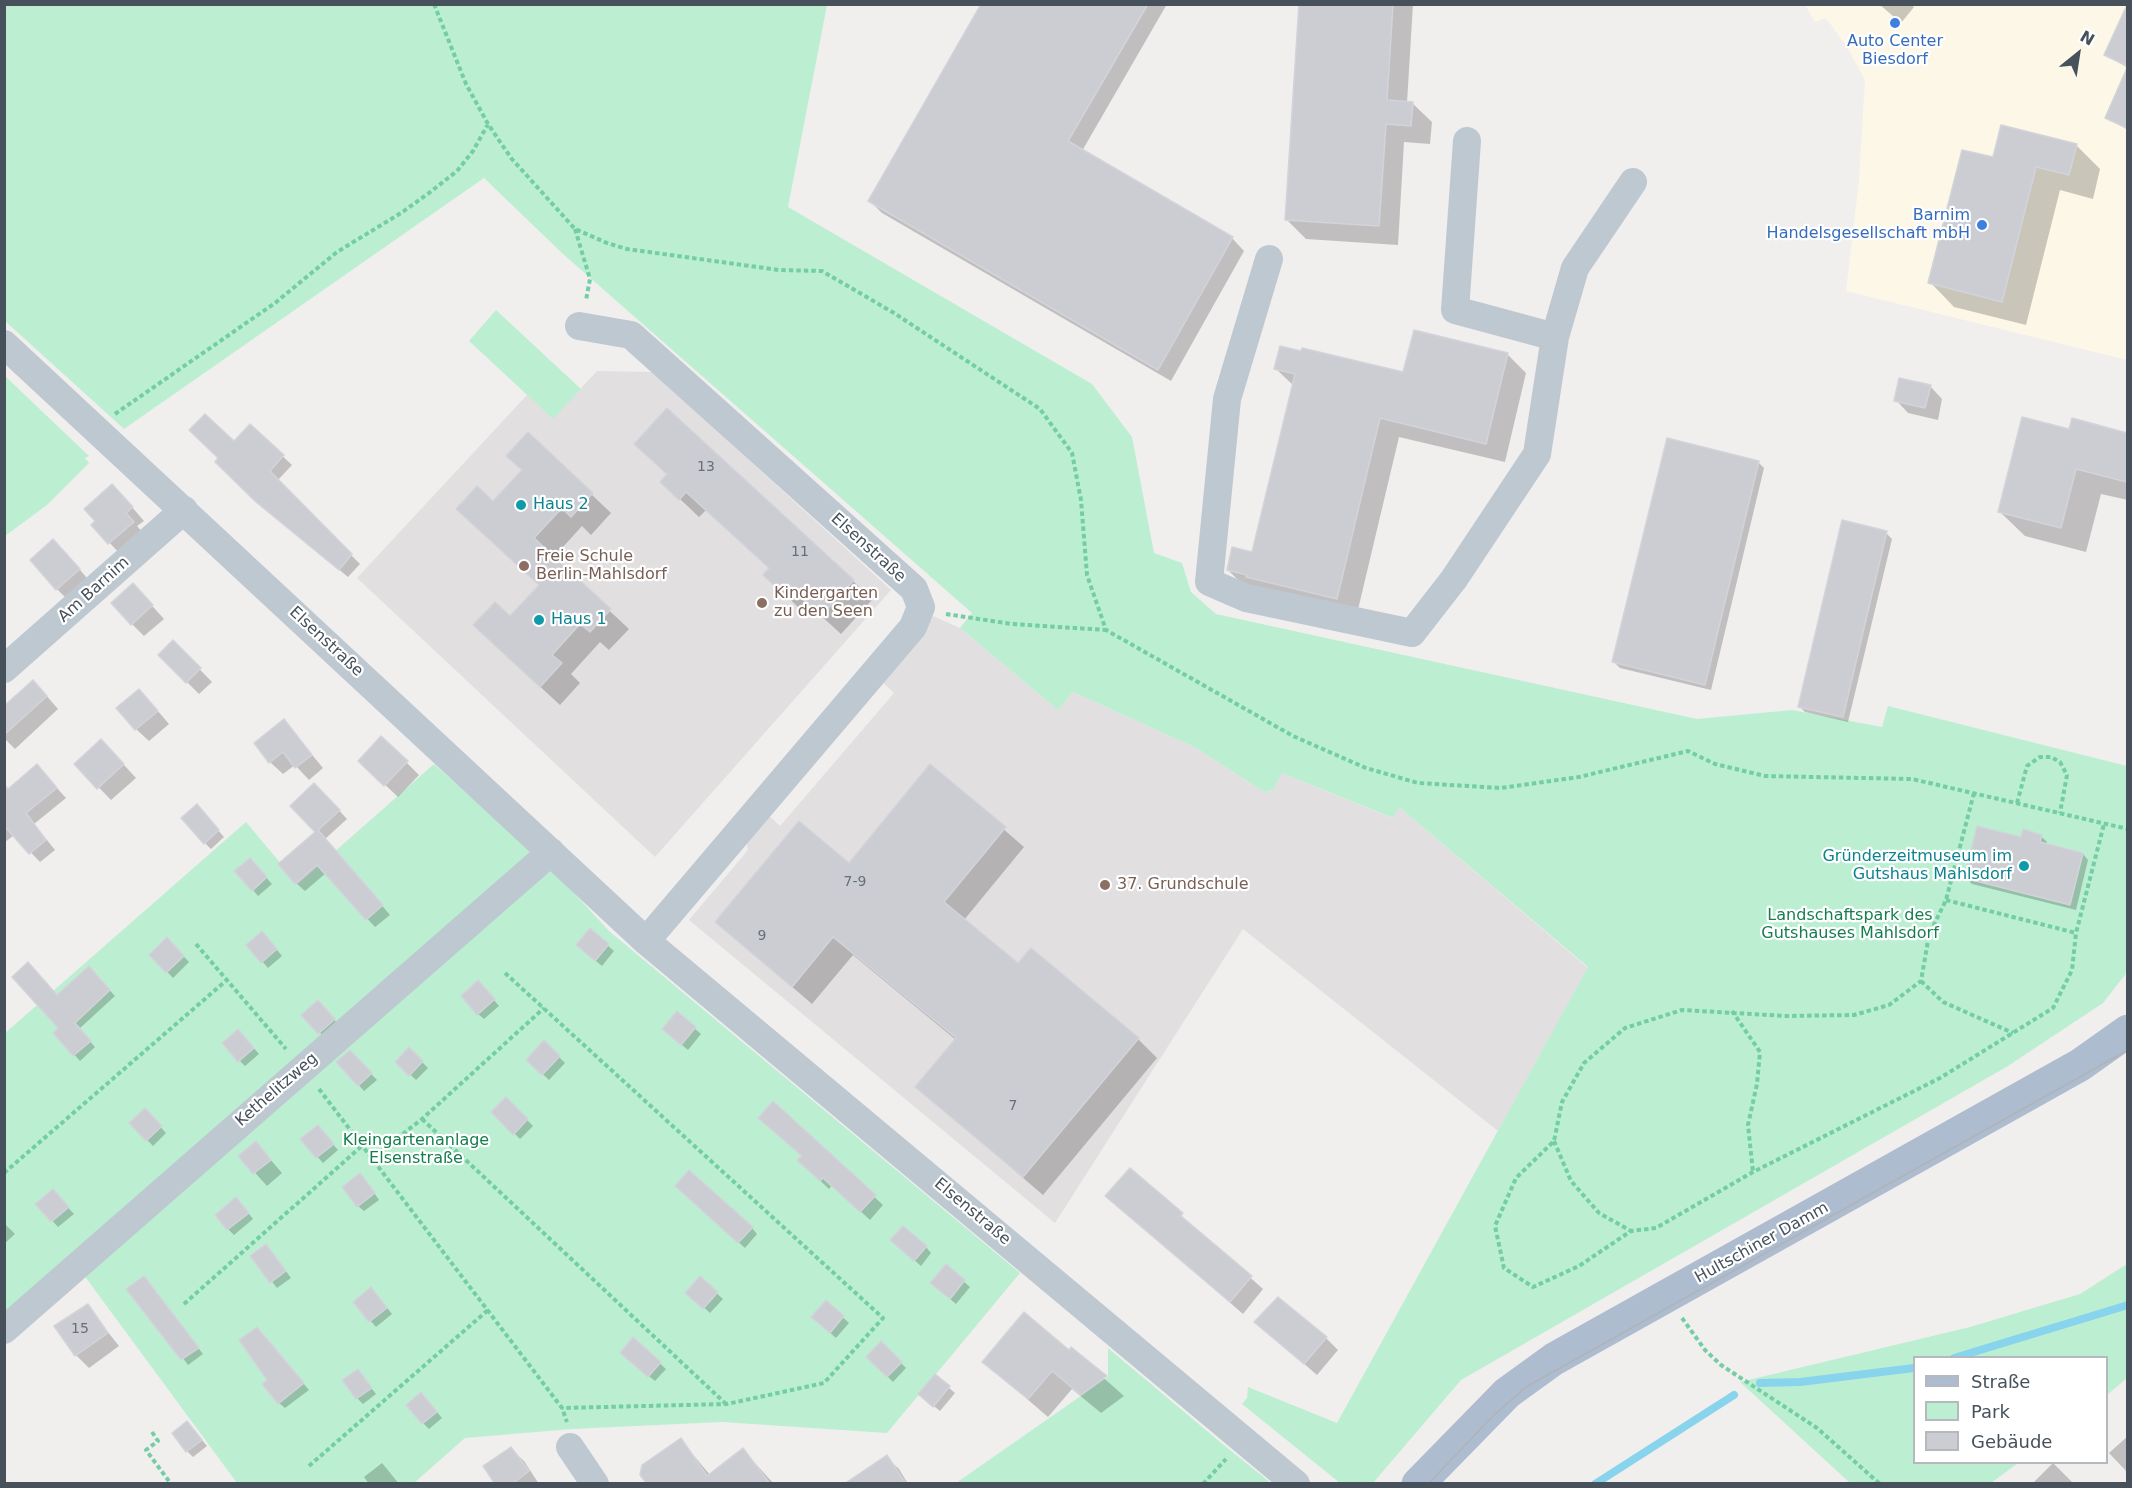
<!DOCTYPE html>
<html>
<head>
<meta charset="utf-8">
<style>
	body { margin:0 }
	#map { position:relative; width:2132px; height:1488px; overflow:hidden; background:#f1eeee; font-family:"DejaVu Sans",sans-serif }
	canvas { display:block }
	.frame { position:absolute; inset:0; border:6px solid #46515c; pointer-events:none }
	.legend { position:absolute; left:1913px; top:1356px; width:195px; height:108px; box-sizing:border-box; background:#fff; border:2px solid #b5b9be; margin:0; padding:8px 10px; list-style:none; font-size:18px; color:#46515c }
	.legend li { display:flex; align-items:center; gap:12px; height:30px }
	.legend b { width:30px; border:2px solid #b5b9be }
	.north { position:absolute; left:2048px; top:24px; width:60px; height:60px; -webkit-text-stroke:4px #fff; paint-order:stroke; rotate:30deg; font-size:16px; font-weight:700; line-height:24px; text-align:center; color:#46515c }
	.north::after { content:''; display:block; margin:auto; width:21px; height:27px; background:#46515c; clip-path:polygon(50% 0,100% 100%,50% 72%,0 100%) }
</style>
</head>
<body>
<div id="map">
<canvas width="2132" height="1488"></canvas>
<div class="frame"></div>
<ul class="legend">
<li><b style="height:8px;background:#adbcce"></b>Straße</li>
<li><b style="height:16px;background:#bcefd2"></b>Park</li>
<li><b style="height:16px;background:#cbcdd3"></b>Gebäude</li>
</ul>
<div class="north">N</div>
</div>
<script>
const context = document.querySelector('canvas').getContext('2d');
context.lineJoin = 'round';
function fillPath(path, color) {
  context.fillStyle = color;
  context.fill(path, 'evenodd');
}
function toPath(rows) {
  const path = new Path2D();
  for (const r of rows) {
    path.moveTo(r[0], r[1]);
    for (let i = 2; i < r.length; i += 2) path.lineTo(r[i], r[i + 1]);
  }
  return path;
}
function strokePath(path, color, width, dash) {
  context.strokeStyle = color;
  context.lineWidth = width;
  context.lineCap = dash ? 'butt' : 'round';
  context.setLineDash(dash || []);
  context.stroke(path);
}
function label(font, color, halo, rows, align = 'center') {
  context.font = font + ' "DejaVu Sans",sans-serif';
  context.lineWidth = 4.5;
  context.setLineDash([]);
  context.textBaseline = 'middle';
  context.strokeStyle = halo;
  context.fillStyle = color;
  for (const [text, x, y, turn = 0] of rows) {
    context.save();
    context.translate(x, y);
    context.rotate((+turn || 0) * Math.PI / 180);
    context.textAlign = isNaN(turn) ? turn : align;
    if (halo) context.strokeText(text, 0, 0);
    context.fillText(text, 0, 0);
    context.restore();
  }
}
const commercial = toPath([
	[1805,5,2127,5,2127,360,1846,291,1859,180,1865,80,1847,47,1826,18,1815,22]
]);
const education = toPath([
	[597,371,653,372,891,590,655,857,357,578,527,395,553,418],
	[933,616,960,628,1058,710,1073,692,1196,748,1264,792,1273,790,1282,773,1392,818,1399,807,1588,968,1498,1131,1243,929,1055,1223,689,920,748,850,746,839,767,814,780,826,894,693,880,680]
]);
const green = toPath([
	[5,5,827,5,788,207,1092,384,1132,437,1154,553,1182,563,1191,592,1216,614,1697,719,1792,710,1882,727,1888,706,2127,766,2128,964,2125,975,2103,1003,2008,1066,1461,1380,1373,1483,1340,1483,1242,1404,1247,1398,1248,1387,1337,1423,1588,967,1399,807,1393,818,1282,773,1273,790,1264,792,1196,748,1073,692,1058,710,960,628,972,613,563,254,484,178,124,429,5,321],
	[496,310,581,389,553,419,469,341],
	[5,376,89,456,85,458,89,463,47,505,5,536],
	[434,764,551,868,609,931,1020,1273,887,1433,722,1422,572,1429,465,1438,414,1483,237,1483,75,1263,5,1323,4,1034,246,822,298,884],
	[2127,1264,2127,1378,2107,1395,2106,1358,1914,1358,1914,1462,2018,1463,1991,1483,1850,1483,1740,1382,1970,1327,2080,1294],
	[1108,1348,1220,1442,1271,1483,956,1483,1108,1377]
]);
const shadow = toPath([
	[983,4,1167,4,1082,151,1232,238,1244,251,1171,381,882,213,869,200],
	[1300,4,1413,4,1407,103,1412,103,1432,122,1430,144,1404,142,1398,245,1306,239,1287,220],
	[1879,4,1911,4,1914,7,1901,23],
	[2128,9,2128,68,2106,55],
	[2128,72,2128,130,2107,118],
	[2076,145,2100,169,2093,199,2060,190,2026,325,1954,307,1930,282,1994,158],
	[1507,354,1526,373,1505,462,1399,437,1356,618,1247,589,1228,570,1253,553,1294,386,1276,369,1405,374],
	[1930,386,1942,399,1938,420,1908,413,1896,400],
	[2073,420,2128,434,2128,500,2101,494,2086,552,2025,536,1999,511,2070,431],
	[250,426,292,465,277,481,360,564,348,577,267,510,234,443],
	[528,434,611,513,591,535,582,526,553,558,629,629,609,650,600,642,571,674,580,683,560,705,494,644,511,618,540,586,477,528,494,503,523,471],
	[636,444,853,581,872,600,841,634,807,603,801,610,765,575,770,569,706,510,699,517,662,482,668,475],
	[1758,462,1764,468,1711,690,1620,668,1614,662],
	[124,498,144,521,137,526,145,535,122,556,93,525],
	[1886,533,1892,539,1848,722,1805,712,1799,706],
	[66,553,91,583,69,601,57,589],
	[145,598,164,619,144,636,132,624],
	[173,642,212,682,199,694,160,655],
	[45,694,58,709,15,749,4,738,4,708],
	[151,703,169,724,149,741,136,729],
	[284,721,323,768,309,780,295,765,283,774,270,762],
	[113,753,136,778,111,800,76,764],
	[360,761,406,762,419,775,398,797],
	[37,766,66,798,34,824,55,850,40,862,14,835,4,843,4,794],
	[931,766,1024,847,964,920,1018,965,1138,1039,1157,1058,1043,1195,917,1087,956,1040,853,955,812,1004,717,922,849,865],
	[323,793,347,819,325,839,390,915,375,927,326,873,305,891,296,883,317,833],
	[202,812,224,837,211,849,205,843],
	[2041,836,2047,842,2046,845,2083,854,2088,860,2076,910,1972,884,1966,878,2022,839],
	[255,865,272,884,258,896,253,890],
	[590,930,614,951,602,966,584,951],
	[167,939,189,962,173,978,151,955],
	[268,939,282,956,268,968,248,945],
	[95,974,115,996,79,1029,95,1047,80,1061,55,1033,60,1028,57,996],
	[484,988,499,1006,484,1019,478,1014],
	[318,1002,340,1026,325,1038,303,1015],
	[677,1013,701,1034,688,1050,670,1035],
	[244,1037,259,1054,245,1066,239,1060],
	[544,1042,565,1063,549,1080,528,1060],
	[409,1049,428,1068,416,1080,397,1062],
	[350,1052,377,1080,364,1091,338,1062],
	[506,1099,533,1126,520,1139,493,1112],
	[774,1103,883,1205,870,1220,832,1185,829,1189,808,1169],
	[145,1110,166,1133,153,1146,131,1123],
	[323,1133,338,1150,323,1163,302,1140],
	[256,1143,282,1173,267,1186,240,1156],
	[1130,1170,1263,1289,1243,1314,1107,1196],
	[366,1181,379,1200,364,1211,358,1206],
	[682,1192,752,1228,757,1234,745,1248],
	[58,1197,74,1214,58,1227,37,1204],
	[242,1205,253,1219,234,1235,228,1229],
	[4,1223,15,1234,4,1244],
	[898,1246,926,1247,931,1253,921,1266],
	[271,1251,291,1278,277,1288,252,1256],
	[946,1266,970,1287,956,1304,938,1289],
	[144,1278,203,1354,188,1365,154,1319],
	[700,1278,723,1299,710,1313,688,1293],
	[377,1295,392,1314,376,1327,355,1303],
	[826,1302,849,1323,836,1338,819,1323],
	[87,1306,119,1346,89,1368,76,1355],
	[1256,1322,1326,1338,1338,1350,1317,1375],
	[262,1335,309,1390,285,1408,279,1403,269,1380],
	[633,1339,666,1369,655,1381,627,1359],
	[881,1343,906,1368,893,1382,868,1357],
	[1071,1349,1124,1396,1101,1413,1072,1389,1048,1417,984,1362],
	[358,1371,376,1394,363,1404,357,1398],
	[935,1376,955,1393,940,1411,926,1400],
	[427,1400,442,1418,429,1429,423,1423],
	[193,1429,207,1446,193,1457,187,1451],
	[2128,1436,2128,1473,2109,1453],
	[681,1440,710,1475,743,1450,774,1484,649,1484],
	[511,1449,524,1461,539,1484,497,1484],
	[886,1457,899,1469,908,1484,869,1484],
	[382,1463,387,1469,399,1484,369,1484,364,1477],
	[2053,1463,2074,1484,2032,1484]
]);
const stream = toPath([
	[1954,1358,2128,1305],
	[1760,1383,1800,1382,1914,1368],
	[1595,1484,1734,1395]
]);
const building = toPath([
	[981,4,1148,4,1068,141,1233,237,1158,370,868,201,981,4],
	[1299,4,1393,4,1387,100,1413,102,1411,126,1386,124,1379,226,1285,220,1299,4],
	[2127,5,2127,66,2104,55,2127,5],
	[2127,68,2127,128,2105,118,2127,68],
	[2001,125,2077,144,2069,175,2036,167,2002,302,1928,283,1962,150,1993,157,2001,125],
	[1414,330,1508,353,1486,444,1380,418,1337,599,1246,577,1247,575,1227,570,1232,547,1252,552,1295,374,1274,369,1280,346,1301,351,1302,348,1403,372,1414,330],
	[1899,378,1931,385,1925,408,1894,401,1899,378],
	[667,408,854,580,821,616,787,585,781,592,763,575,769,568,686,492,679,500,660,482,667,474,634,444,667,408],
	[205,414,234,441,250,424,284,455,270,471,352,554,339,570,256,502,215,462,218,458,189,430,205,414],
	[2022,417,2069,429,2072,418,2127,433,2127,482,2076,469,2061,528,1998,512,2022,417],
	[528,432,593,493,571,517,562,508,534,538,611,609,590,632,580,624,552,655,562,663,540,687,473,625,495,602,510,616,539,585,456,509,477,486,493,501,522,470,506,456,528,432],
	[1667,438,1759,461,1705,685,1612,662,1667,438],
	[112,484,133,507,126,513,134,522,108,544,91,525,95,521,84,509,112,484],
	[1842,520,1887,531,1843,717,1798,707,1842,520],
	[53,539,80,569,56,590,30,560,53,539],
	[133,583,153,605,131,625,111,603,133,583],
	[173,640,201,668,186,683,158,655,173,640],
	[33,680,47,696,4,735,4,706,33,680],
	[139,689,158,711,135,730,116,708,139,689],
	[284,719,312,755,295,768,283,752,269,763,254,743,284,719],
	[381,736,408,761,384,786,358,761,381,736],
	[101,739,124,764,97,789,74,764,101,739],
	[37,764,57,788,26,813,46,840,29,854,7,829,4,831,4,785,8,789,37,764],
	[930,764,1006,827,944,902,1018,963,1031,948,1139,1038,1023,1177,915,1087,956,1038,833,937,792,987,715,922,799,821,849,863,930,764],
	[314,783,340,810,318,830,383,905,366,920,317,865,295,884,278,864,315,832,290,806,314,783],
	[197,804,219,830,204,844,181,818,197,804],
	[1977,826,2021,837,2023,829,2042,835,2040,842,2083,853,2070,905,1964,878,1977,826],
	[250,858,267,877,252,891,234,871,250,858],
	[590,928,609,944,595,961,576,945,590,928],
	[262,931,277,949,261,963,246,945,262,931],
	[167,937,184,956,166,973,149,955,167,937],
	[28,962,57,995,89,966,110,990,75,1023,91,1041,73,1056,53,1033,58,1028,12,977,28,962],
	[478,980,495,999,477,1015,461,996,478,980],
	[318,1000,335,1019,318,1034,301,1015,318,1000],
	[677,1011,696,1027,681,1045,662,1029,677,1011],
	[238,1029,254,1048,238,1062,222,1043,238,1029],
	[544,1040,560,1056,542,1075,526,1060,544,1040],
	[409,1047,423,1061,409,1076,395,1062,409,1047],
	[350,1050,372,1073,358,1086,336,1062,350,1050],
	[506,1097,528,1119,513,1135,491,1112,506,1097],
	[773,1101,876,1195,860,1212,823,1178,820,1181,797,1160,802,1156,758,1118,773,1101],
	[145,1108,162,1126,146,1141,129,1123,145,1108],
	[318,1125,334,1144,316,1158,300,1139,318,1125],
	[256,1141,271,1160,253,1174,238,1156,256,1141],
	[1130,1168,1183,1213,1181,1216,1252,1276,1230,1302,1105,1196,1130,1168],
	[689,1170,753,1227,738,1243,675,1186,689,1170],
	[360,1173,375,1193,357,1207,342,1187,360,1173],
	[53,1189,69,1207,51,1222,35,1204,53,1189],
	[236,1197,249,1213,227,1230,215,1215,236,1197],
	[903,1226,927,1246,914,1261,890,1240,903,1226],
	[266,1244,286,1271,270,1283,250,1256,266,1244],
	[946,1264,965,1280,950,1299,930,1283,946,1264],
	[144,1276,199,1348,181,1360,126,1289,144,1276],
	[700,1276,718,1292,703,1309,685,1293,700,1276],
	[371,1287,387,1308,369,1322,353,1302,371,1287],
	[1278,1297,1327,1337,1304,1364,1254,1322,1278,1297],
	[826,1300,844,1316,830,1333,811,1317,826,1300],
	[88,1304,108,1333,75,1356,54,1326,88,1304],
	[1024,1312,1069,1350,1071,1347,1107,1376,1081,1395,1052,1371,1028,1399,982,1362,1024,1312],
	[257,1327,304,1383,278,1404,262,1384,267,1380,239,1340,257,1327],
	[633,1337,661,1362,648,1377,620,1353,633,1337],
	[881,1341,902,1362,887,1377,866,1357,881,1341],
	[358,1369,372,1388,356,1399,342,1380,358,1369],
	[935,1374,950,1386,933,1407,918,1394,935,1374],
	[421,1392,437,1412,422,1424,406,1405,421,1392],
	[187,1421,202,1440,186,1452,172,1433,187,1421],
	[681,1438,707,1476,743,1448,770,1484,647,1484,640,1475,642,1465,681,1438],
	[511,1447,529,1471,512,1484,495,1484,483,1466,511,1447],
	[887,1455,906,1484,844,1484,887,1455]
]);
const path = toPath([
	[434,4,466,84,488,124,511,158,575,229,607,243,627,249,779,270,822,271,894,313,1040,409,1072,453,1081,500,1087,575,1106,630,1293,736,1366,768,1418,783,1501,788,1579,777,1688,751,1715,764,1765,776,1912,779,2128,829],
	[575,229,590,279,586,300],
	[115,414,275,303,337,252,401,213,429,193,457,171,473,151,488,124],
	[946,614,1012,624,1106,630],
	[1974,793,1946,900,1929,935,1921,981,1889,1005,1854,1015,1786,1016,1682,1010,1625,1028,1584,1063,1562,1102,1554,1141,1516,1178,1495,1226,1504,1268,1533,1287,1579,1266,1631,1231,1656,1228,1753,1172,1940,1078,2053,1008,2072,970,2076,933,2104,824],
	[2017,803,2027,766,2040,757,2051,757,2060,762,2067,775,2060,813],
	[1946,900,2076,933],
	[196,944,286,1049],
	[505,973,883,1318,824,1383,727,1404,562,1408],
	[1921,981,1943,1002,2013,1033],
	[1732,1011,1760,1052,1757,1084,1748,1125,1753,1172],
	[319,1089,562,1408,567,1422],
	[422,1119,726,1404],
	[1554,1141,1571,1181,1599,1213,1631,1231],
	[373,1157,422,1119,544,1008],
	[4,1173,228,979],
	[184,1304,363,1145],
	[1682,1318,1705,1350,1721,1365,1817,1428,1880,1484],
	[152,1432,158,1441,146,1450,171,1484],
	[309,1466,488,1310],
	[1203,1484,1226,1459]
]);
const minor = toPath([
	[1467,141,1455,310,1555,337],
	[1269,259,1227,399,1209,582,1246,598,1412,633,1454,579,1537,454,1555,337,1575,268,1633,182],
	[579,326,631,335,914,589,921,607,913,627,646,941],
	[4,344,646,941,1296,1484],
	[4,669,184,510],
	[4,1330,551,852],
	[570,1447,595,1484]
]);
const major = toPath([
	[1418,1484,1507,1393,1554,1359,2080,1065,2128,1031]
]);
const tram = toPath([
	[1428,1484,1493,1416,1526,1387,2128,1050]
]);
const markers = [
	[1895,23,6,"#3f7fe0"],
	[1982,225,6,"#3f7fe0"],
	[521,505,6,"#0f9aa8"],
	[524,566,6,"#8d6e63"],
	[762,603,6,"#8d6e63"],
	[539,620,6,"#0f9aa8"],
	[2024,866,6,"#0f9aa8"],
	[1105,885,6,"#8d6e63"]
];
const numberNames = [
	["13",706,467],
	["11",800,552],
	["7-9",855,882],
	["9",762,936],
	["7",1013,1106],
	["15",80,1329]
];
const shopNames = [
	["Auto Center",1895,42],
	["Biesdorf",1895,60],
	["Barnim",1970,216,"right"],
	["Handelsgesellschaft mbH",1970,234,"right"]
];
const cultureNames = [
	["Haus 2",533,505],
	["Haus 1",551,620],
	["Gründerzeitmuseum im",2012,857,"right"],
	["Gutshaus Mahlsdorf",2012,875,"right"]
];
const streetNames = [
	["Elsenstraße",868,548,42],
	["Am Barnim",94,590,-42],
	["Elsenstraße",326,642,43],
	["Kethelitzweg",277,1090,-41],
	["Elsenstraße",972,1212,40],
	["Hultschiner Damm",1762,1243,-29]
];
const educationNames = [
	["Freie Schule",536,557],
	["Berlin-Mahlsdorf",536,575],
	["Kindergarten",774,594],
	["zu den Seen",774,612],
	["37. Grundschule",1117,885]
];
const parkNames = [
	["Landschaftspark des",1850,916],
	["Gutshauses Mahlsdorf",1850,934],
	["Kleingartenanlage",416,1141],
	["Elsenstraße",416,1159]
];
fillPath(commercial, '#fcf7e7');
fillPath(education, '#e2dfe0');
fillPath(green, '#bcefd2');
fillPath(shadow, '#0003');
strokePath(stream, '#88d4ed', 8);
fillPath(building, '#cbcdd3');
strokePath(building, '#d2d4da', 1.5);
strokePath(path, '#73cda5', 4, [4.5, 3]);
strokePath(minor, '#bec8d0', 28);
strokePath(major, '#adbcce', 33);
strokePath(tram, '#b0b3b9', 1.5);
for (const [x, y, r, color] of markers) {
  const dot = new Path2D();
  dot.arc(x, y, r, 0, 2 * Math.PI);
  context.fillStyle = color;
  context.fill(dot);
  strokePath(dot, '#fff', 2);
}
label('14px', '#67707a', null, numberNames);
label('16px', '#366cbe', '#fff', shopNames);
label('16px', '#0d838f', '#fff', cultureNames, 'left');
label('16px', '#46515c', '#fff', streetNames);
label('16px', '#785e54', '#fff', educationNames, 'left');
label('16px', '#167e4e', '#fff', parkNames);
</script>
</body>
</html>
